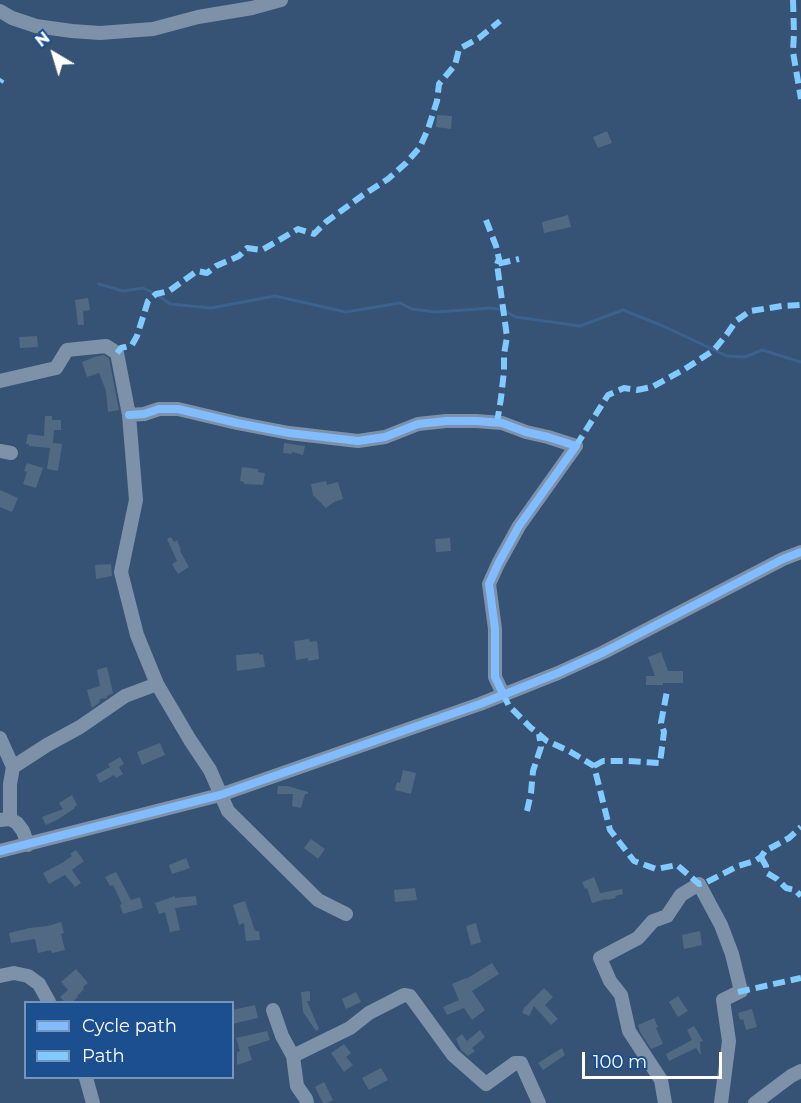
<!DOCTYPE html>
<html>
<head>
<meta charset="utf-8">
<style>
	body { margin:0 }
	#map { position:relative; width:801px; height:1103px; overflow:hidden; background:#365274; font-family:Montserrat,sans-serif }
	canvas { display:block }
	.legend { position:absolute; left:24px; top:1001px; width:210px; height:78px; box-sizing:border-box; background:#1b4f8f; border:2px solid #7695bc; margin:0; padding:8px 10px; list-style:none; font-size:18px; color:#fff }
	.legend li { display:flex; align-items:center; gap:12px; height:30px }
	.legend b { width:30px; border:2px solid #7695bc }
	.north { position:absolute; left:24px; top:24px; width:60px; height:60px; -webkit-text-stroke:4px #1b4f8f; paint-order:stroke; rotate:322deg; font-size:16px; font-weight:700; line-height:24px; text-align:center; color:#fff }
	.north::after { content:''; display:block; margin:auto; width:21px; height:27px; background:#fff; clip-path:polygon(50% 0,100% 100%,50% 72%,0 100%) }
	.scale { position:absolute; left:582px; top:1052px; width:140px; height:27px; box-sizing:border-box; border:3px solid #fff; border-top:0; padding-left:8px; font-size:18px; line-height:21px; white-space:nowrap; color:#fff; -webkit-text-stroke:4px #1b4f8f; paint-order:stroke }
</style>
</head>
<body>
<div id="map">
<canvas width="801" height="1103"></canvas>
<ul class="legend">
<li><b style="height:8px;background:#80bcff"></b>Cycle path</li>
<li><b style="height:8px;background:#80caff"></b>Path</li>
</ul>
<div class="north">N</div>
<div class="scale">100 m</div>
</div>
<script>
const context = document.querySelector('canvas').getContext('2d');
context.lineJoin = 'round';
function toPath(rows) {
  const path = new Path2D();
  for (const r of rows) {
    path.moveTo(r[0], r[1]);
    for (let i = 2; i < r.length; i += 2) path.lineTo(r[i], r[i + 1]);
  }
  return path;
}
function strokePath(path, color, width, dash) {
  context.strokeStyle = color;
  context.lineWidth = width;
  context.lineCap = dash ? 'butt' : 'round';
  context.setLineDash(dash || []);
  context.stroke(path);
}
function fillPath(path, color) {
  context.fillStyle = color;
  context.fill(path, 'evenodd');
}
const stream = toPath([
	[99,284,123,291,143,288,156,294,170,304,211,308,275,296,346,312,400,303,412,309,436,312,492,308,503,310,516,317,580,326,623,310,663,326,727,356,745,357,762,350,801,362]
]);
const building = toPath([
	[437,115,452,116,451,129,436,127],
	[607,131,612,143,598,148,593,137],
	[568,215,571,227,544,233,542,222],
	[88,298,90,310,83,311,84,325,78,325,75,300],
	[37,336,38,347,20,348,19,337],
	[104,355,109,358,119,410,108,412,106,391,99,373,87,377,82,362,94,357],
	[45,416,52,416,52,420,61,420,61,430,54,430,53,443,62,444,58,471,47,469,50,448,29,446,29,444,26,444,28,434,44,436],
	[284,443,305,446,303,455,292,452,292,454,283,453],
	[27,463,43,468,36,488,23,484,27,472,24,471],
	[242,467,258,469,258,472,265,473,263,485,244,484,244,482,240,481],
	[326,481,327,485,338,482,343,499,334,502,326,508,313,495,311,484],
	[0,490,18,498,12,512,0,507],
	[171,537,174,542,177,540,181,550,180,551,189,567,178,574,172,564,177,561,167,539],
	[450,538,451,551,436,552,435,539],
	[111,564,112,576,96,579,95,565],
	[309,639,310,642,317,641,319,659,308,661,308,658,296,660,294,641],
	[661,652,668,671,683,671,683,683,663,683,663,685,646,685,646,676,655,676,648,657],
	[259,653,260,655,263,654,265,667,237,671,236,655],
	[107,667,113,693,107,696,107,698,100,699,100,702,92,708,87,690,100,686,97,670],
	[160,743,165,755,142,765,137,752],
	[120,757,124,764,119,767,123,774,116,778,114,775,100,783,96,775,110,767,108,764],
	[403,770,416,773,411,794,395,790,397,782,400,783],
	[278,786,287,786,308,792,308,794,305,794,301,808,292,806,293,794,277,794],
	[72,795,77,805,74,807,75,808,57,820,46,825,42,817,63,809,59,803],
	[311,839,325,849,318,859,304,848],
	[76,850,84,861,72,870,81,883,75,887,65,875,49,884,43,873,62,863,72,856,70,854],
	[186,858,190,868,172,874,169,865],
	[116,872,131,900,140,897,143,908,123,914,120,905,122,904,113,885,110,886,105,877],
	[594,877,600,893,622,889,623,894,615,896,616,898,606,900,606,899,592,903,587,888,585,889,582,882],
	[415,888,417,900,395,902,394,890],
	[175,896,175,898,196,896,197,905,175,908,180,930,170,932,165,912,159,914,155,903],
	[245,901,255,931,259,931,260,940,246,941,244,923,239,925,233,905],
	[61,922,64,933,61,934,65,950,52,953,51,950,38,953,35,939,11,943,9,933,29,928,48,926],
	[476,923,481,942,471,945,466,926],
	[700,931,702,945,684,949,682,935],
	[492,963,499,974,472,991,485,1010,472,1020,464,1008,447,1015,443,1007,459,1000,452,984,466,978,466,979],
	[76,969,88,983,83,987,84,989,77,996,78,997,72,1002,65,1002,60,997,68,990,61,982],
	[544,988,553,997,545,1005,558,1019,551,1025,534,1006,529,1016,522,1013,524,1008],
	[310,991,310,1001,307,1001,319,1029,316,1031,303,1012,301,992],
	[356,992,361,1002,346,1009,342,999],
	[678,996,688,1011,678,1017,669,1002],
	[255,1005,258,1018,232,1024,232,1010],
	[752,1009,757,1027,746,1030,743,1019,740,1020,738,1013],
	[654,1018,658,1027,656,1028,663,1044,651,1049,640,1032,638,1025],
	[694,1026,703,1041,700,1042,701,1056,696,1048,669,1061,666,1054,692,1040,687,1030],
	[480,1030,485,1037,472,1048,475,1051,468,1056,461,1050,456,1039,462,1034,467,1041],
	[267,1031,270,1040,248,1047,252,1060,237,1065,237,1052,240,1051,236,1038],
	[344,1044,351,1053,346,1057,353,1065,344,1072,331,1053],
	[562,1048,565,1055,543,1070,538,1063],
	[381,1068,388,1080,369,1090,362,1078],
	[324,1082,333,1100,327,1103,323,1103,315,1087]
]);
const minor = toPath([
	[0,11,12,18,36,26,72,31,100,33,153,29,198,17,252,8,281,0],
	[0,381,56,368,67,350,106,346,117,353,129,415,136,500,121,572,137,635,157,684],
	[129,415,144,414,159,409,178,409,237,423,289,433,358,441,385,437,418,424,446,421,476,421,502,423,526,432,548,437,576,446,519,526,498,564,489,584,495,629,495,677,503,694],
	[0,451,11,453],
	[0,738,13,767],
	[10,819,10,784,13,767,47,745,80,727,125,696,157,684,190,740,210,770,228,811,318,900,346,914],
	[0,820,10,819,17,823,23,831,28,845],
	[0,851,220,795,480,704,558,673,604,652,783,559,801,552],
	[0,976,14,973,28,976,39,984,49,1002],
	[273,1010,282,1036,293,1056,297,1086,306,1099,307,1103],
	[293,1056,350,1028,369,1013,404,995,410,996,453,1055,486,1084,515,1063,521,1063,539,1103],
	[86,1078,93,1103],
	[665,1103,661,1080,629,1031,621,995,610,981,600,958,638,938,653,921,667,916,681,895,699,884,721,925,732,954,741,991,723,1000,729,1041,721,1103],
	[755,1103,791,1076,801,1071]
]);
const quiet = toPath([
	[793,0,794,33,793,52,801,99],
	[0,82,2,79],
	[486,220,496,246,499,259,497,264],
	[117,353,121,348,132,345,137,336,148,301,156,294,169,291,197,271,207,273,216,266,239,256,247,248,262,250,298,229,314,234,326,222,363,195,388,179,406,163,420,147,428,129,437,101,439,84,455,65,459,49,479,38,500,21],
	[497,423,501,398,504,371,504,354,507,337,497,264,519,259],
	[576,446,608,395,624,388,637,390,652,387,685,369,714,350,727,334,736,321,750,311,782,306,801,305],
	[503,694,509,706,530,727,547,741,569,751,594,766,610,830,634,861,656,869,677,865,699,884,707,882,738,866,755,861,761,857,765,851,789,838,801,827],
	[594,766,603,761,628,761,660,763,664,732,661,723,667,691],
	[527,811,531,793,533,771,541,747,539,734],
	[761,857,766,866,767,873,777,879,786,888,795,890,801,896],
	[738,992,801,978]
]);
const cycleway = toPath([
	[129,415,144,414,159,409,178,409,237,423,289,433,358,441,385,437,418,424,446,421,476,421,502,423,526,432,548,437,576,446,519,526,498,564,489,584,495,629,495,677,503,694],
	[0,851,220,795,480,704,558,673,604,652,783,559,801,552]
]);
strokePath(stream, '#3b618d', 3);
fillPath(building, '#526984');
strokePath(minor, '#7d92a8', 14);
strokePath(quiet, '#80caff', 6, [12, 6]);
strokePath(cycleway, '#80bcff', 8);
</script>
</body>
</html>
